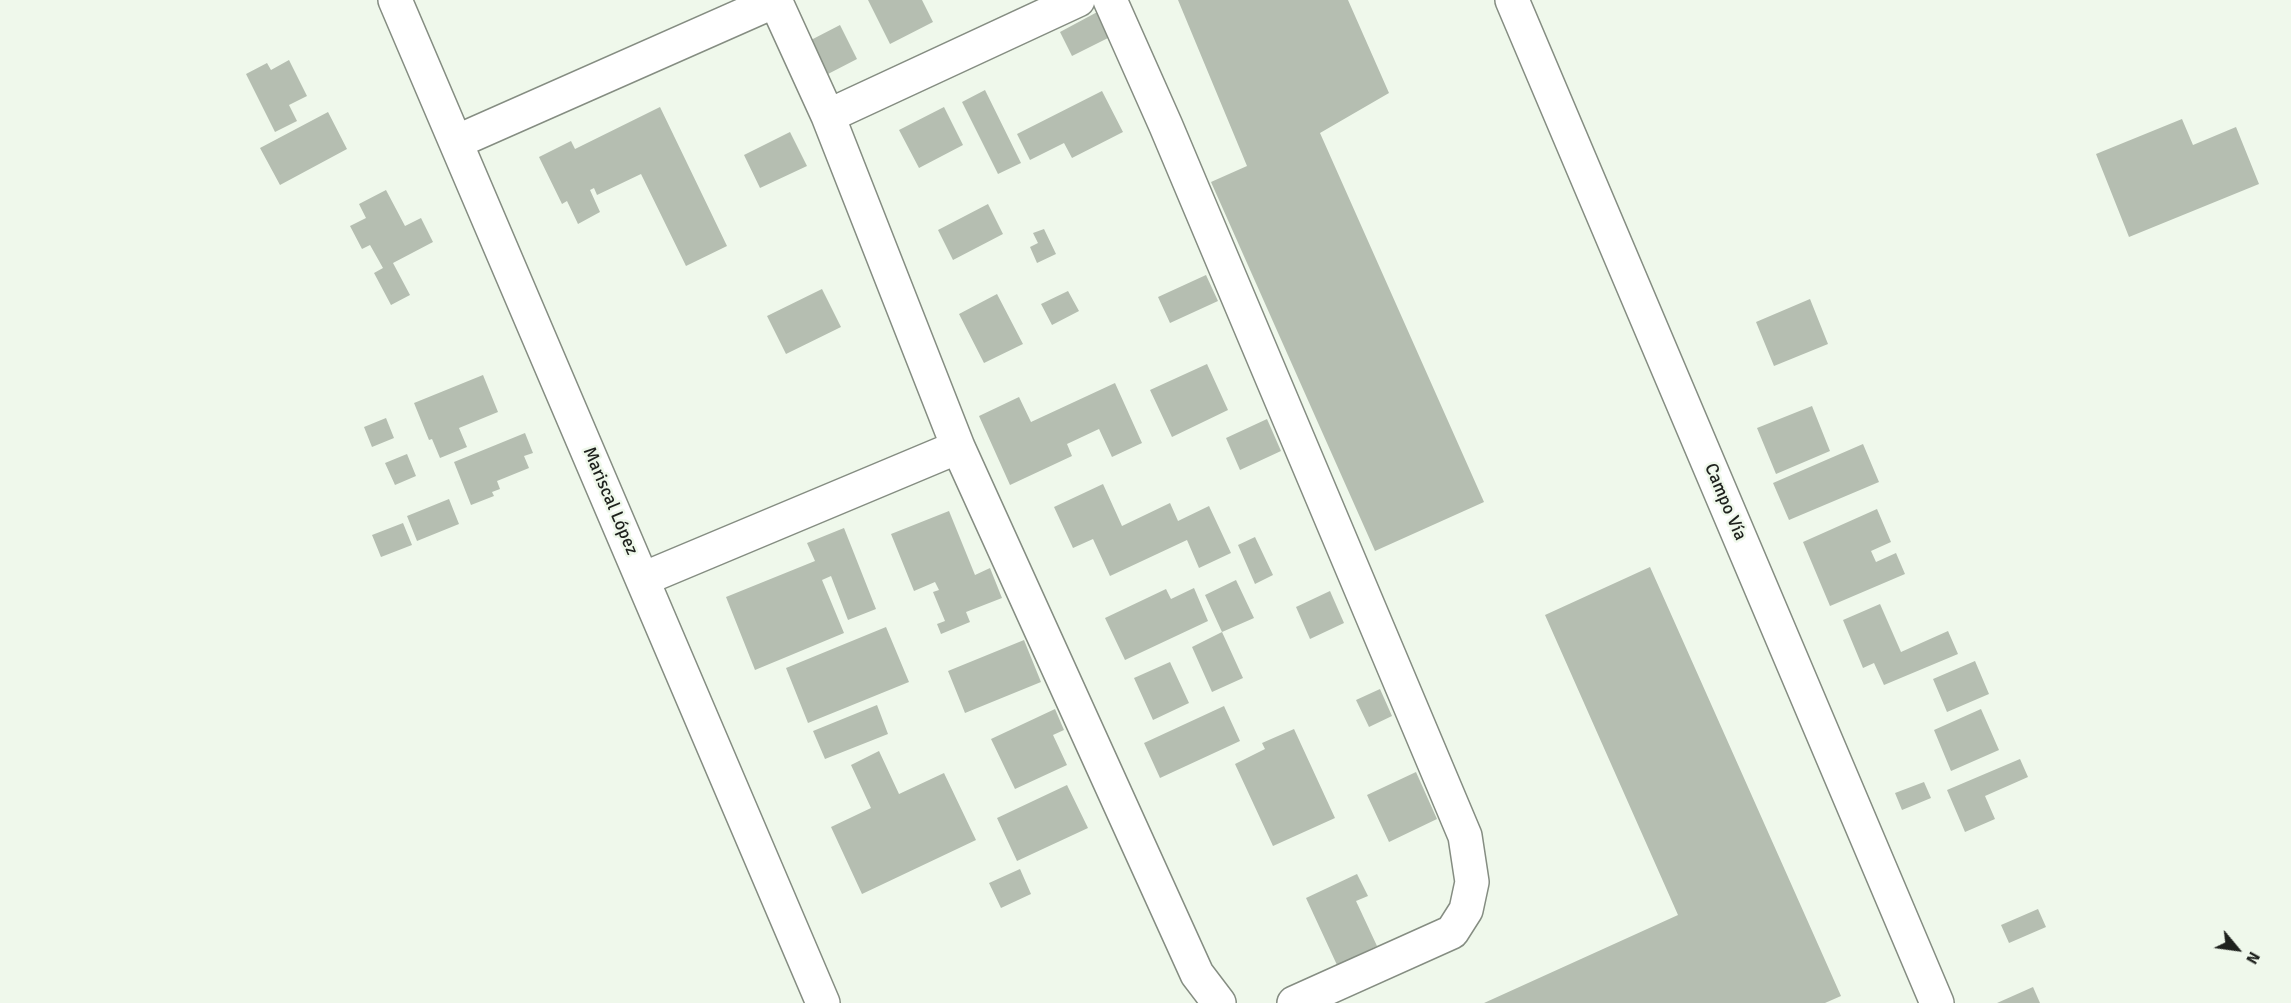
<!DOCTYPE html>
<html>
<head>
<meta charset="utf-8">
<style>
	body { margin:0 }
	#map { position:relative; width:2291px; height:1003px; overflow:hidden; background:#eff8eb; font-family:Signika,sans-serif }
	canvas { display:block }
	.north { position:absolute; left:2207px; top:919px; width:60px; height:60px; -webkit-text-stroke:4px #eff8eb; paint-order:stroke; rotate:119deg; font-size:16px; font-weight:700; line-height:24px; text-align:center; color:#1e211d }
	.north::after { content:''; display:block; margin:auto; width:21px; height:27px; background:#1e211d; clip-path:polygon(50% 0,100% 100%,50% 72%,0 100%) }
</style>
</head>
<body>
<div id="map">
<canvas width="2291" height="1003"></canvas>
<div class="north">N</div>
</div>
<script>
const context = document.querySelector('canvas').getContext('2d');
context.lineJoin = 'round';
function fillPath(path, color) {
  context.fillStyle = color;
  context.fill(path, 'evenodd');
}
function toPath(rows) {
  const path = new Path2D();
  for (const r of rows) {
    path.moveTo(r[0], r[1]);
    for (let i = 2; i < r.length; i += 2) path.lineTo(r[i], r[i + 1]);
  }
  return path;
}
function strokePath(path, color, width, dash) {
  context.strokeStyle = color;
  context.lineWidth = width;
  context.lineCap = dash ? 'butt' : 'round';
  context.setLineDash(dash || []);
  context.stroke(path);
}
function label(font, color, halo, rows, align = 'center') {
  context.font = font + ' Signika,sans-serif';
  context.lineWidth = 5;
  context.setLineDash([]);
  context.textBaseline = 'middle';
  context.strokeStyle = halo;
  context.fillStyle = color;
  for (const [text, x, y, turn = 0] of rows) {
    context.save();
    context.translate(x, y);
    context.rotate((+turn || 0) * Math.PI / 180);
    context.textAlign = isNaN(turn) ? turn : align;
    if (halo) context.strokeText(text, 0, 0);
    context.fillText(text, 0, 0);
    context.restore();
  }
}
const building = toPath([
	[868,0,922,0,933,22,890,44],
	[1178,0,1348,0,1389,93,1320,133,1484,502,1375,551,1211,182,1247,166],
	[1101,10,1114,35,1072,56,1060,32],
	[840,25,857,59,828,74,811,40],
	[289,60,307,96,289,105,297,121,275,132,246,74,267,63,271,70],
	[985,90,1021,163,998,174,962,102],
	[1102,91,1123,132,1072,158,1064,143,1030,160,1017,134],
	[660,107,727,246,686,266,641,174,597,195,594,188,590,190,600,212,578,224,567,201,562,204,539,157,571,141,575,149],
	[944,107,963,145,919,168,899,130],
	[328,112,347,149,280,185,260,148],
	[2182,119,2193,145,2236,127,2259,184,2129,237,2096,154],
	[790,132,807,166,760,188,744,155],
	[386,190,405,226,421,218,433,242,393,263,410,295,391,305,374,273,383,268,370,245,362,249,350,226,366,218,359,204],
	[988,204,1003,234,953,260,938,230],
	[1044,229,1056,254,1037,263,1030,247,1038,243,1033,233],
	[1206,275,1218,301,1170,323,1158,297],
	[822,289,841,327,786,354,767,316],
	[1068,291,1079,311,1052,325,1041,304],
	[997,294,1023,344,984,363,959,314],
	[1810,299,1828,344,1774,366,1756,322],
	[1207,364,1228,410,1172,437,1150,390],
	[483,375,498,412,459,428,467,447,440,458,432,439,429,440,414,403],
	[1115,383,1142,443,1112,457,1099,429,1067,444,1072,456,1010,485,979,416,1019,397,1031,422],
	[1812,406,1830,451,1776,474,1757,428],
	[386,418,394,438,372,447,364,427],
	[1267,419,1281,451,1240,470,1226,438],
	[525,433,533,453,524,456,529,468,497,481,500,489,492,492,494,496,471,505,454,462],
	[1863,444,1879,482,1789,520,1773,483],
	[407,454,416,476,395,485,385,463],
	[1103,484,1122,526,1170,503,1178,521,1209,506,1231,553,1199,568,1187,540,1110,576,1093,539,1073,548,1054,507],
	[449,499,459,524,417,541,407,516],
	[1877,509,1891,542,1871,551,1876,562,1896,553,1905,574,1830,606,1803,542],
	[949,511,975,575,990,568,1002,598,966,612,970,622,941,634,937,624,945,621,933,592,939,590,935,582,914,591,891,534],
	[403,523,412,545,381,557,372,535],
	[844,528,876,609,848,620,831,576,822,580,844,633,755,670,726,597,815,561,807,543],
	[1255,537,1273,575,1255,584,1238,545],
	[1650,567,1841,996,1825,1003,1484,1003,1678,915,1545,615],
	[1236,580,1254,618,1222,632,1205,595],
	[1194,588,1208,621,1125,660,1105,618,1166,589,1171,599],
	[1330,591,1344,623,1310,639,1296,607],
	[1880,604,1901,652,1948,631,1958,654,1884,685,1874,663,1863,668,1843,620],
	[886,627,909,682,808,723,786,668],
	[1222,632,1243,678,1212,692,1192,647],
	[1024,640,1041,682,965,713,948,671],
	[1975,661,1989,694,1947,712,1933,679],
	[1170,662,1189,703,1153,720,1134,678],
	[1380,689,1392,716,1369,727,1356,700],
	[877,705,888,734,825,759,813,731],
	[1224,706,1240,741,1160,778,1144,743],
	[1055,709,1064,730,1053,735,1067,765,1015,789,991,739],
	[1981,709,1999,750,1951,771,1934,730],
	[1294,729,1335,818,1273,846,1235,764,1265,749,1262,743],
	[879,751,899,794,944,773,976,840,862,894,831,827,871,808,851,765],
	[2020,759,2028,777,1985,796,1995,819,1965,832,1947,790],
	[1416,772,1437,819,1389,842,1367,795],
	[1924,782,1931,798,1902,810,1895,793],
	[1067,785,1088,828,1017,861,997,818],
	[1020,869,1031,894,1001,908,989,883],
	[1357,874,1368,896,1356,901,1377,946,1337,965,1306,898],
	[2038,909,2046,927,2009,943,2001,925],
	[2033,987,2040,1003,1997,1003]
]);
const minor = toPath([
	[395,0,823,1003],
	[775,0,828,116,958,447,1197,974,1219,1003],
	[1110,0,1166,126,1465,836,1472,882,1466,910,1452,932,1294,1003],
	[1512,0,1937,1003],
	[828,116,1078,0],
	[456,142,775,1],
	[643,579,958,447]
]);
const streetNames = [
	["Mariscal López",610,501,67],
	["Campo Vía",1725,502,67]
];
fillPath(building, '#b5beb1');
strokePath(minor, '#858d82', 36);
strokePath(minor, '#fff', 33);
label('18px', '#1e211d', '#eff8eb', streetNames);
</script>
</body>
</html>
